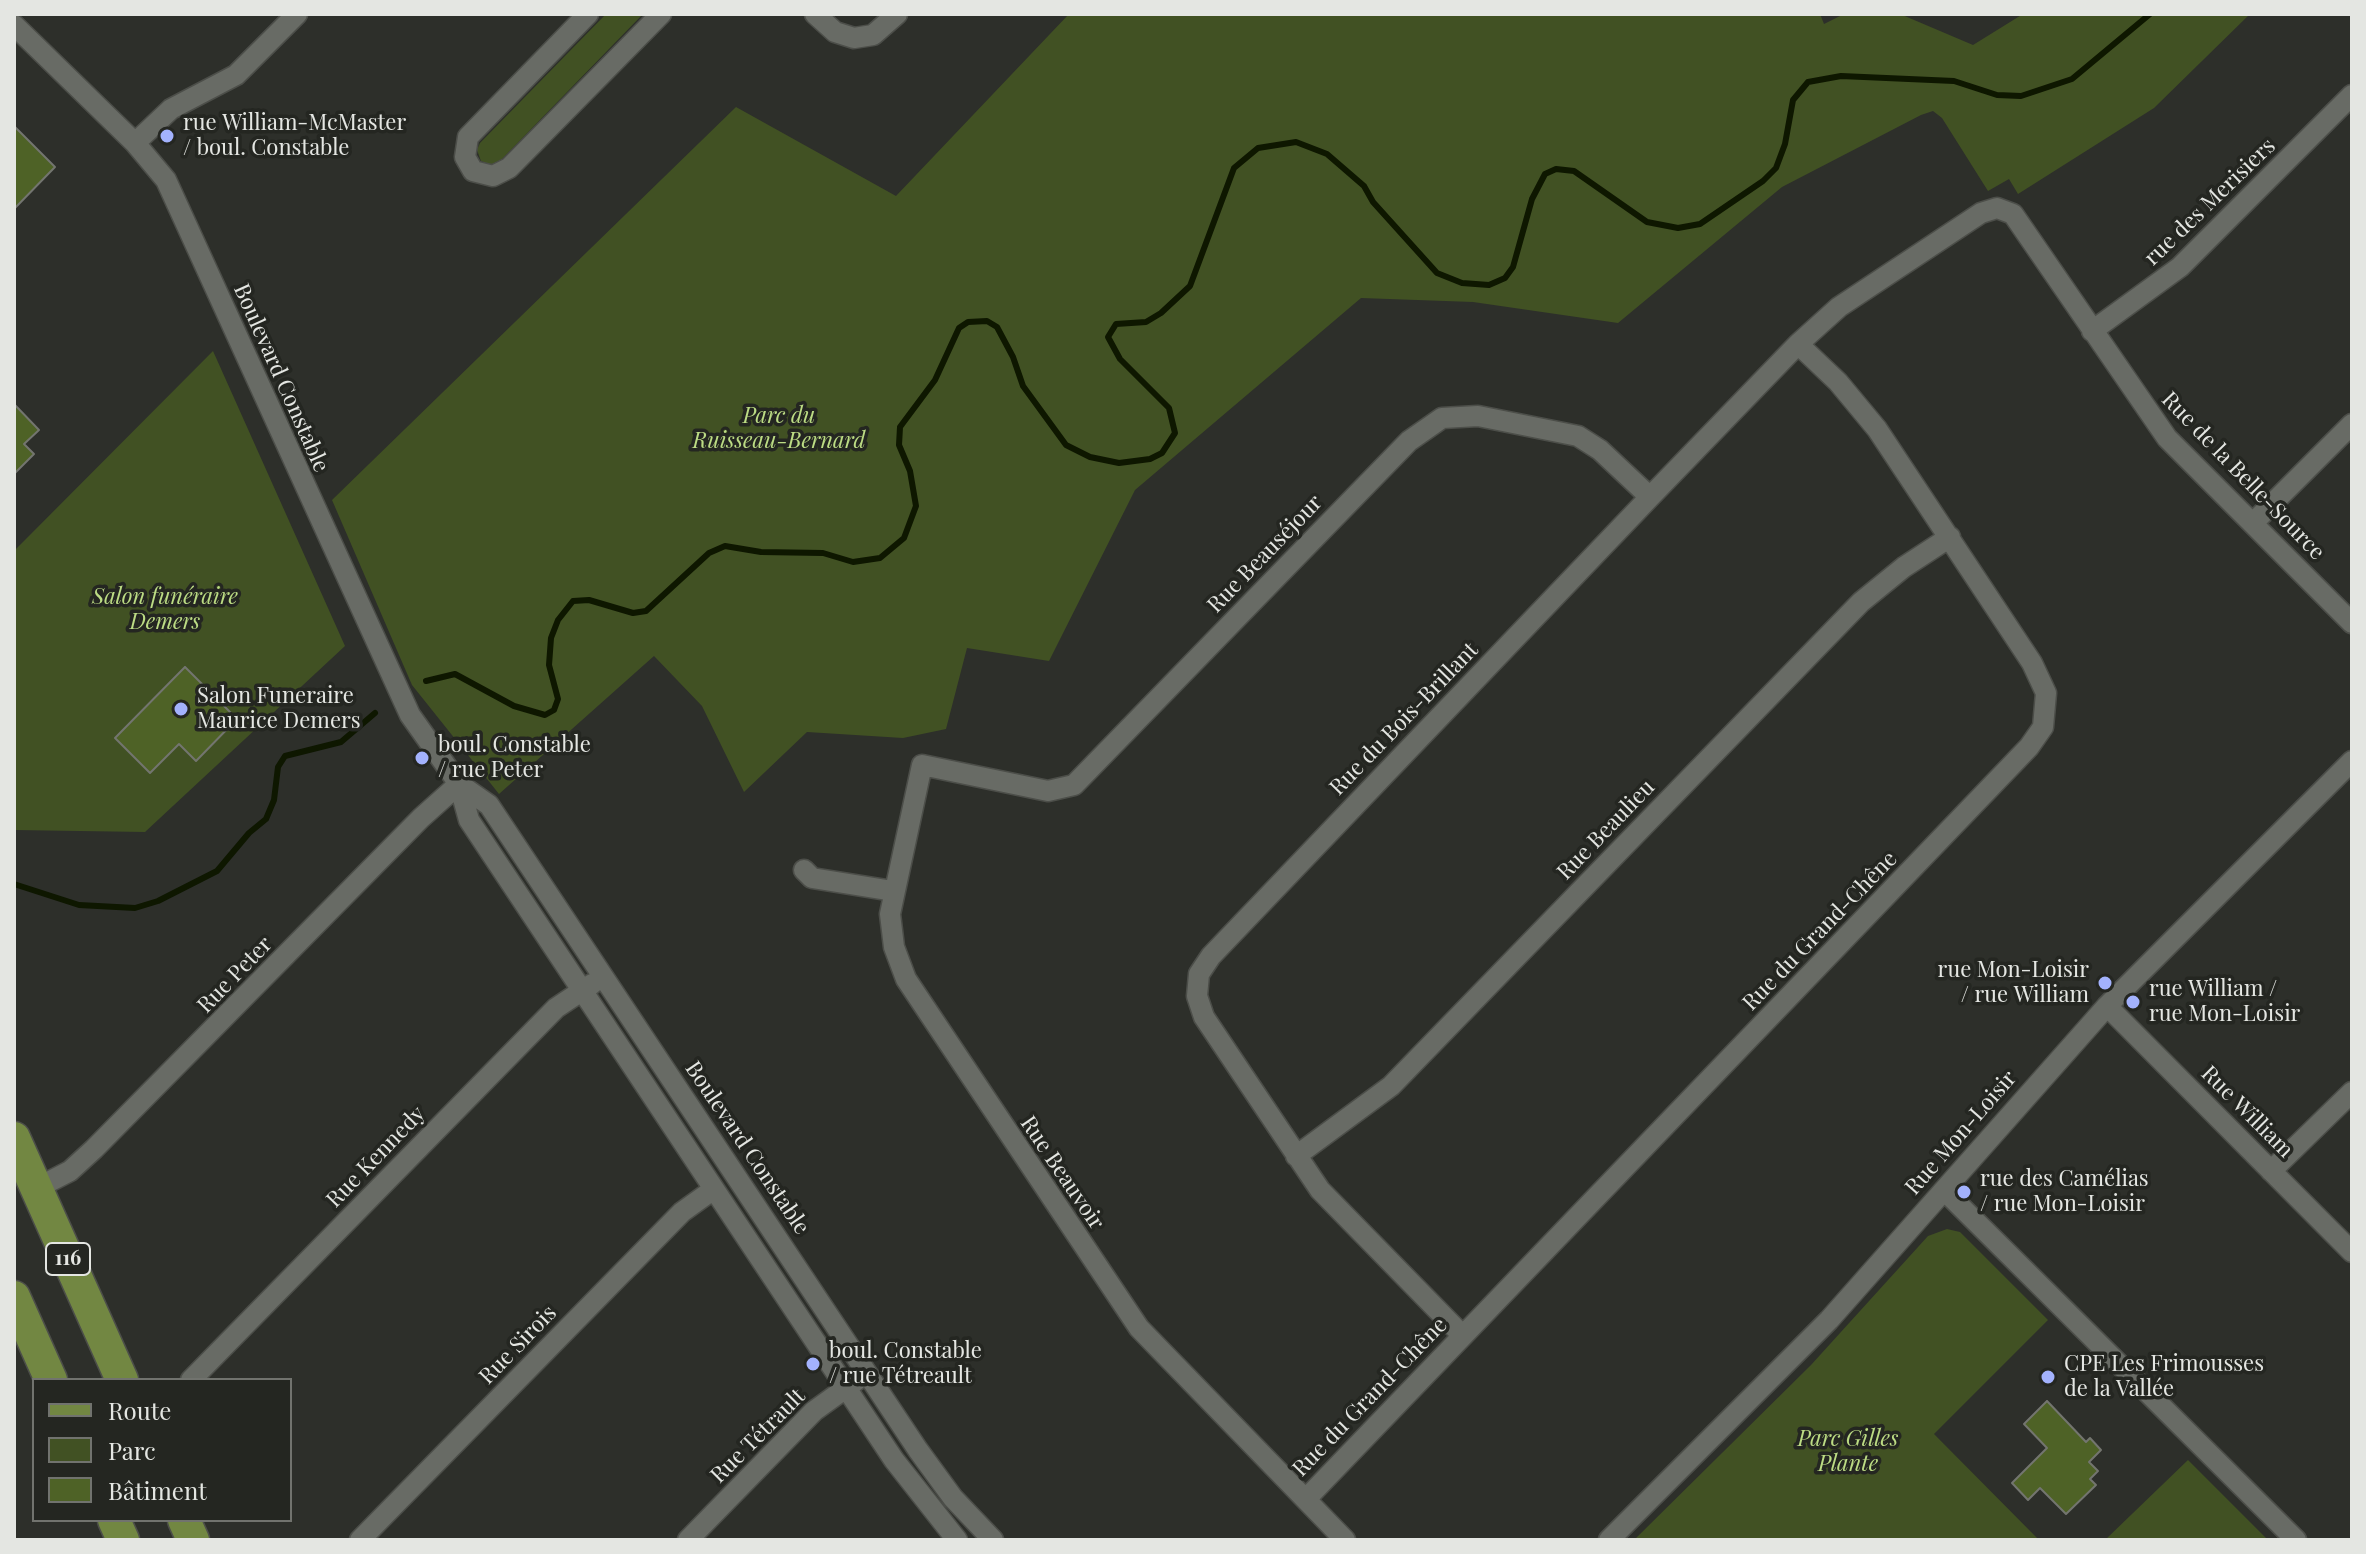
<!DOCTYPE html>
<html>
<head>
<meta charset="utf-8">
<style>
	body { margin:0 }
	#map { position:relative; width:2366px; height:1554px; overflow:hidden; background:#2d2f2a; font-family:"Playfair Display",serif }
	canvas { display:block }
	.frame { position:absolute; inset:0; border:16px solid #e4e6e2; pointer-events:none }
	.legend { position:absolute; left:32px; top:1378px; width:260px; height:144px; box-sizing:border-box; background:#242621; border:2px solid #71736e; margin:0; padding:10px 14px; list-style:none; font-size:24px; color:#e4e6e2 }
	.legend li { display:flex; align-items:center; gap:16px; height:40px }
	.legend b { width:40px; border:2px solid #71736e }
</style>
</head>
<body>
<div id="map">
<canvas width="2366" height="1554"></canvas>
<div class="frame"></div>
<ul class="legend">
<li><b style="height:10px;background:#728742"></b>Route</li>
<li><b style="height:22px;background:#415123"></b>Parc</li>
<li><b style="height:22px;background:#4e6226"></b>Bâtiment</li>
</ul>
</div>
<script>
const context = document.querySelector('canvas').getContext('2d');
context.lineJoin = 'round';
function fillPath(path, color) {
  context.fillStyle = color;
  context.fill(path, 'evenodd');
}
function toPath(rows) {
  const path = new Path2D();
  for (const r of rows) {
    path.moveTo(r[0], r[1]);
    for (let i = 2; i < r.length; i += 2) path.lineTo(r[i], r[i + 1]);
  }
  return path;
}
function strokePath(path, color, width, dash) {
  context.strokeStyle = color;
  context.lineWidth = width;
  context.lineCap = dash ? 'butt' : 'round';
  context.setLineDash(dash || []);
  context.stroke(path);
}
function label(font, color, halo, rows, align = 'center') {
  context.font = font + ' "Playfair Display",serif';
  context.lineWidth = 7;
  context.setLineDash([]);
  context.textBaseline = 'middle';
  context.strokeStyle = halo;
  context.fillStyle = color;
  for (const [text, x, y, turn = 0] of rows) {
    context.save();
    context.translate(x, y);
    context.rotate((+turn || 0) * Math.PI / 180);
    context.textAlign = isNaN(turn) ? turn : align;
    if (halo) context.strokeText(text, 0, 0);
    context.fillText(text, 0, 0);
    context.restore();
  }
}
const green = toPath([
	[606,14,643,14,502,159,491,165,481,161,477,150,480,143],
	[1069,14,1820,14,1824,24,1844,14,1900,14,1973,45,2023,14,2250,14,2154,108,2018,194,2009,179,1988,191,1942,118,1933,111,1921,115,1782,187,1618,323,1473,302,1361,298,1135,490,1049,661,967,648,946,729,903,738,807,732,744,792,702,706,654,656,499,794,412,685,332,500,736,107,896,196],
	[213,351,345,646,145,832,14,830,14,551],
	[1947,1229,1960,1232,2048,1320,1934,1434,2039,1540,1634,1540,1811,1365,1928,1236],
	[2188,1460,2268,1540,2105,1540]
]);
const stream = toPath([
	[426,681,455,674,514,706,545,715,554,710,558,699,549,665,551,638,558,620,573,601,589,600,633,613,646,611,709,553,725,546,761,552,823,553,853,562,880,558,904,538,916,506,910,471,899,445,900,427,935,380,959,328,968,322,987,321,997,327,1013,357,1023,386,1066,445,1090,457,1119,463,1150,459,1162,453,1175,433,1169,408,1120,359,1108,337,1116,324,1146,322,1161,313,1190,286,1234,168,1258,148,1296,142,1327,154,1364,186,1373,202,1437,273,1462,283,1489,285,1505,278,1513,267,1532,199,1545,174,1556,169,1574,171,1647,222,1678,228,1700,224,1763,181,1776,168,1785,144,1793,100,1808,82,1841,76,1954,81,1997,95,2021,96,2072,79,2150,14],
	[14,884,79,905,135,908,158,901,217,871,249,833,266,819,274,800,278,767,285,756,341,742,375,713]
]);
const building = toPath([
	[14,126,55,167,14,209,14,126],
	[14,404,39,430,24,444,34,454,14,474,14,404],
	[185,667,237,719,196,761,179,744,150,773,115,738,185,667],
	[2047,1401,2086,1442,2090,1438,2101,1450,2089,1462,2098,1471,2090,1479,2096,1485,2066,1514,2040,1488,2028,1500,2012,1483,2047,1448,2024,1424,2047,1401]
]);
const street = toPath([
	[588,14,468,137,465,157,473,171,493,176,509,168,661,14],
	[815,14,835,32,854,38,873,35,897,14],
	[14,25,135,143,166,180,410,715,459,784,489,805,918,1450,953,1498,993,1540],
	[135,143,171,109,236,75,297,14],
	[2092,331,2180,267,2352,95],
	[2253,523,2352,424],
	[459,784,469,820,894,1460,957,1540],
	[804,870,812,878,893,891],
	[2107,1006,2352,1252],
	[1296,1156,1391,1086,1861,602,1904,567,1950,537],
	[2271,1171,2352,1092],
	[37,1188,70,1171,94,1149,421,818,459,784],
	[1944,1190,2296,1540],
	[1462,1335,1320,1190,1204,1017,1197,996,1199,974,1211,956,1650,497,1798,344,1839,307,1981,213,1997,208,2013,214,2167,438,2352,623],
	[191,1380,556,1008,592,984],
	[1306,1499,2029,747,2043,727,2046,693,2032,663,1877,429,1838,382,1798,344],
	[360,1540,682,1212,714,1189],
	[688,1540,814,1411,857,1380],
	[1345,1540,1139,1328,906,979,894,947,890,914,922,765,1048,791,1074,785,1409,441,1442,418,1478,416,1578,436,1600,450,1650,497],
	[1609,1540,1829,1320,2107,1006,2352,761]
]);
const primary = toPath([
	[14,1138,122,1380],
	[14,1297,51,1380],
	[114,1520,123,1540],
	[184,1520,193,1540]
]);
const markers = [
	[167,136,8,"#a3b2fd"],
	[181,709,8,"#a3b2fd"],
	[422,758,8,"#a3b2fd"],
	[2105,983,8,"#a3b2fd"],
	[2133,1002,8,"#a3b2fd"],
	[1964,1192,8,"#a3b2fd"],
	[813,1364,8,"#a3b2fd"],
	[2048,1377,8,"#a3b2fd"]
];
const shields = [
	[68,1259,44]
];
const shieldNames = [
	["116",68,1259]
];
const poiNames = [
	["rue William-McMaster",183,123],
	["/ boul. Constable",183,148],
	["Salon Funeraire",197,696],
	["Maurice Demers",197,721],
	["boul. Constable",438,745],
	["/ rue Peter",438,770],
	["rue Mon-Loisir",2089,970,"right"],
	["/ rue William",2089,995,"right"],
	["rue William /",2149,989],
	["rue Mon-Loisir",2149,1014],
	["rue des Camélias",1980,1179],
	["/ rue Mon-Loisir",1980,1204],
	["boul. Constable",829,1351],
	["/ rue Tétreault",829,1376],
	["CPE Les Frimousses",2064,1364],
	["de la Vallée",2064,1389]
];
const streetNames = [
	["rue des Merisiers",2210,202,-44],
	["Boulevard Constable",281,378,66],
	["Rue de la Belle-Source",2243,476,46],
	["Rue Beauséjour",1265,554,-46],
	["Rue du Bois-Brillant",1404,719,-46],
	["Rue Beaulieu",1606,830,-46],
	["Rue du Grand-Chêne",1820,931,-46],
	["Rue Peter",235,975,-46],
	["Rue William",2247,1112,45],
	["Rue Mon-Loisir",1961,1133,-49],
	["Boulevard Constable",747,1148,56],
	["Rue Kennedy",376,1157,-46],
	["Rue Beauvoir",1062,1173,56],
	["Rue Sirois",518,1345,-46],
	["Rue du Grand-Chêne",1370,1397,-46],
	["Rue Tétrault",758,1436,-45]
];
const parkNames = [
	["Parc du",779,416],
	["Ruisseau-Bernard",779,441],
	["Salon funéraire",165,597],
	["Demers",165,622],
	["Parc Gilles",1848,1439],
	["Plante",1848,1464]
];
fillPath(green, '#415123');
strokePath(stream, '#0e1700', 6);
fillPath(building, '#4e6226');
strokePath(building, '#73756f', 2);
strokePath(street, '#4c4e49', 23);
strokePath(primary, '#4c4e49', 35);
strokePath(street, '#686b65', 20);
strokePath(primary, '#728742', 32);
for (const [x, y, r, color] of markers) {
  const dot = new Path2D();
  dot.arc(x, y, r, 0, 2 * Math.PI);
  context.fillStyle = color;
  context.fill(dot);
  strokePath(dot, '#242621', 3);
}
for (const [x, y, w] of shields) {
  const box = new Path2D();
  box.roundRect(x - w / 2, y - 16, w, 32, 6);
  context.fillStyle = '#242621';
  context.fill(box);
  strokePath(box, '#e4e6e2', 2);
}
label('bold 20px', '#e4e6e2', null, shieldNames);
label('22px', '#e4e6e2', '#242621', poiNames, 'left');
label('22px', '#e4e6e2', '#242621', streetNames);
label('italic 22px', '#bcdc84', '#242621', parkNames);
</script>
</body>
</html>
